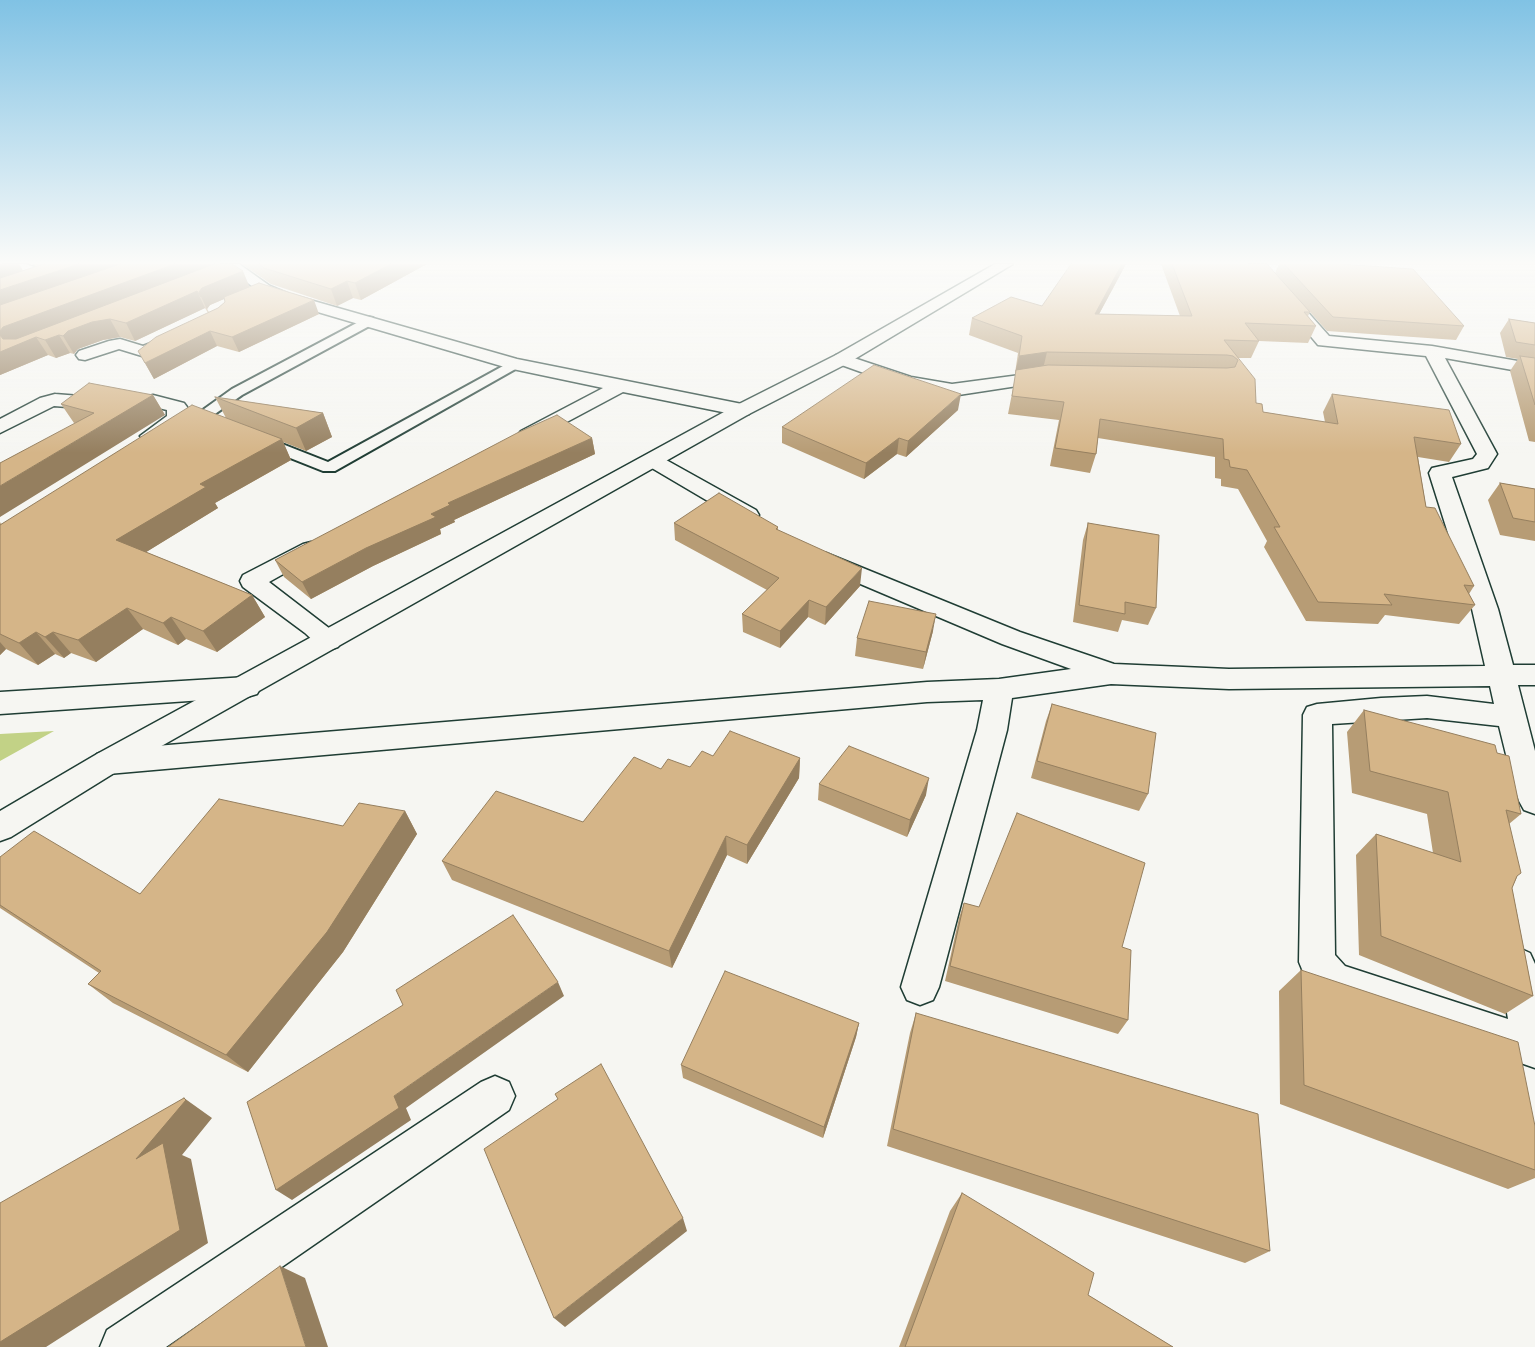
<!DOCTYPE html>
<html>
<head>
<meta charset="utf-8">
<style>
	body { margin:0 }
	canvas { display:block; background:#f6f6f2 }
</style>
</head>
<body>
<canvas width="1535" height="1347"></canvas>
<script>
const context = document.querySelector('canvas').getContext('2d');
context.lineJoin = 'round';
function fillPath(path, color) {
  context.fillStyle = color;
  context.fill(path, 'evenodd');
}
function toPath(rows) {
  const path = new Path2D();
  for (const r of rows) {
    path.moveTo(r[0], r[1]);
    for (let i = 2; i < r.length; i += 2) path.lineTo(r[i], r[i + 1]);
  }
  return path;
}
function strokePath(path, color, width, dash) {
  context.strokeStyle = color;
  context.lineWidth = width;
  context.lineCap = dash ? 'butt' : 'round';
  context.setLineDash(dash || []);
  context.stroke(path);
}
const green = toPath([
	[54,731,0,761,0,734]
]);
const service = toPath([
	[368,317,373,318,374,321,373,324,242,395,212,416,222,420,225,423,222,426,212,426,196,420,193,417,232,389,368,317],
	[514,360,519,361,521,364,519,367,335,471,323,471,255,444,253,441,255,438,267,438,328,462,514,360]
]);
const minor = toPath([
	[3,264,25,264,53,273,56,276,48,281,5,267,3,264],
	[222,264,239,264,270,286,289,294,517,359,742,404,749,406,752,410,749,414,742,416,623,392,535,439,528,441,521,439,518,435,521,431,603,388,508,368,277,300,260,292,222,264],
	[1250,264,1265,264,1329,336,1432,346,1535,364,1535,374,1445,358,1497,454,1488,468,1452,477,1498,609,1513,665,1535,665,1535,685,1518,685,1535,751,1535,814,1524,810,1519,801,1513,783,1499,726,1427,718,1332,724,1335,955,1345,966,1508,1019,1499,965,1504,953,1517,947,1530,953,1535,964,1535,1068,1320,993,1304,974,1299,962,1303,715,1307,707,1317,704,1381,698,1427,696,1494,704,1490,686,1229,689,1111,684,1012,698,1007,730,939,987,933,1000,920,1005,907,1000,901,987,977,730,983,700,927,702,108,774,97,770,93,762,97,754,108,750,927,682,999,679,1071,669,1002,644,818,566,814,561,818,556,826,553,1020,632,1114,664,1229,669,1485,666,1472,609,1429,473,1432,468,1473,459,1477,454,1426,356,1318,345,1250,264],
	[174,334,180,335,183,339,180,343,150,355,142,356,119,349,85,360,79,359,76,355,79,351,109,341,120,339,143,346,174,334],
	[842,354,911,377,952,384,1050,371,1056,372,1059,376,1056,380,1050,381,952,396,900,386,836,363,833,359,836,355,842,354],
	[55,394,80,396,87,398,90,402,87,406,80,408,54,406,0,433,0,419,40,398,55,394],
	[153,395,184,403,187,407,187,418,157,440,150,442,143,440,140,436,167,416,167,410,146,405,144,401,146,397,153,395],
	[652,454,659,456,756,510,759,515,756,520,748,522,740,520,645,464,642,460,645,456,652,454],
	[311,542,319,544,323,549,319,554,269,582,338,635,342,641,338,647,329,650,320,647,305,633,243,587,240,581,243,575,303,544,311,542],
	[247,677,257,680,261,687,257,694,247,697,0,714,0,692,247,677],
	[495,1076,509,1082,515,1096,509,1110,166,1347,100,1347,107,1330,481,1082,495,1076]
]);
const secondary = toPath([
	[995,264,1013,264,848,363,749,414,119,770,11,837,0,841,0,811,97,754,735,406,836,355,995,264]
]);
const wall = toPath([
	[0,264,19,264,23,271,37,266,31,264,232,264,250,287,319,314,239,352,217,346,154,379,138,351,208,313,205,308,135,341,120,337,103,340,78,349,74,354,70,353,56,358,48,355,0,375],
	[224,299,225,302,218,308,209,312,207,309,210,305],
	[242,264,427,264,361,300,353,298,337,306,271,284],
	[1126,264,1099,314,1180,316,1161,264,1267,264,1310,312,1308,316,1316,326,1308,343,1259,341,1251,358,1238,358,1256,403,1263,412,1325,422,1323,412,1332,394,1461,444,1449,462,1418,457,1426,507,1474,586,1469,594,1475,605,1459,624,1385,615,1378,624,1306,621,1264,547,1267,541,1238,489,1221,486,1221,479,1215,478,1215,457,1098,438,1096,454,1090,473,1050,466,1059,420,1008,414,1016,373,1015,373,1018,353,969,335,972,318,1042,306],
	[1279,264,1339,264,1464,326,1456,340,1327,331,1275,273],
	[1509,319,1535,323,1535,442,1529,441,1510,371,1518,359,1506,357,1500,333],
	[153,395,165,415,74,423,61,404],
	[215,397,323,413,332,437,306,451,283,442,291,460,215,503,218,508,146,552,252,595,265,617,217,652,186,639,178,645,143,629,96,662,71,653,64,658,55,654,38,665,6,649,0,655,0,522,1,524,226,418],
	[958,410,906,457,897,454,864,479,782,443,782,427],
	[592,438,595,454,454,520,455,522,440,529,441,534,373,566,311,599,284,577,275,560],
	[1500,483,1535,489,1535,541,1500,535,1488,500],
	[674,523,778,527,778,530,860,586,825,625,808,617,780,648,743,632,742,614,767,590,675,540],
	[1088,523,1156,608,1148,625,1122,620,1118,632,1073,622,1083,540],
	[933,631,923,669,855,656,857,638],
	[1052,704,1148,794,1139,811,1031,778,1046,721],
	[1364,710,1497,753,1521,814,1509,824,1517,877,1512,888,1533,996,1505,1014,1359,955,1356,855,1376,834,1433,853,1427,814,1352,793,1347,732],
	[713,756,800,758,799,778,747,864,727,855,672,968,452,880,442,861,583,822,661,769,690,767],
	[819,784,926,795,907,837,818,800],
	[405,811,417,834,343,952,248,1072,113,1003,88,984,99,973,0,908,0,857,140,894,343,826],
	[964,903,1122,947,1128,1020,1118,1034,945,981,959,918],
	[1301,970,1535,1126,1535,1178,1508,1189,1280,1104,1279,991],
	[916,1013,1270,1251,1245,1263,887,1146,910,1033],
	[859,1023,856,1037,823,1138,683,1078,681,1065],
	[962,1193,1088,1295,1173,1347,899,1347,950,1211]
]);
const shadedWall = toPath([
	[1,264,19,264,26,276,0,285,0,265],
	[79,264,137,264,0,311,0,290],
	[175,264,222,264,36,337,48,355,0,375,0,331,3,327],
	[391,264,427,264,361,300,355,283],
	[1122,264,1126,264,1090,331,1095,314],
	[243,271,250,288,210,305,207,309,209,314,199,292,202,288],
	[347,281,353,298,337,306,331,289],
	[197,291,205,308,135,341,126,323],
	[314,300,319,314,239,352,232,337],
	[110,319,120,337,103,340,78,349,74,354,63,336,68,331,92,322],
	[210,331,217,346,154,379,145,363],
	[59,335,70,353,56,358,45,340],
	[1047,352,1043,369,1015,373,1019,356],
	[961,394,958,410,906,457,908,441],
	[153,395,165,415,0,517,0,486],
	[323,413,332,437,306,451,296,428],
	[592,438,595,454,454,520,455,522,440,529,441,534,373,566,311,599,302,582,431,514,448,503],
	[899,438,897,454,864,479,866,463],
	[282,439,291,460,215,503,218,508,130,562,116,540,200,484],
	[862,568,860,586,825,625,826,607],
	[252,595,265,617,217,652,203,631],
	[809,600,808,617,780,648,780,631],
	[127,608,143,629,96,662,78,640],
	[936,614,933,631,923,669,926,652],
	[171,617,186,639,178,645,163,623],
	[36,632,55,654,38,665,19,643],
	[53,632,71,653,64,658,45,637],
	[0,642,6,649,0,655],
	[800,758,799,778,747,864,747,845],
	[929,778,926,795,907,837,910,820],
	[405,811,417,834,343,952,248,1072,226,1055],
	[726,836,727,855,672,968,669,951],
	[558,982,564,996,406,1108,411,1120,292,1200,276,1190,394,1096],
	[859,1023,856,1037,823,1138,824,1127],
	[184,1098,212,1118,182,1155,191,1159,208,1243,46,1347,0,1347,0,1342,136,1159],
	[683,1218,687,1231,565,1327,554,1318],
	[280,1266,305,1278,328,1347,306,1347]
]);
const building = toPath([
	[44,264,79,264,0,290,0,278,44,264],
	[120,264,175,264,3,327,0,331,0,305,120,264],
	[214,264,232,264,243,271,202,288,199,292,201,297,197,291,126,323,110,319,92,322,68,331,63,336,59,335,45,340,36,337,0,352,0,335,3,339,16,339,214,264],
	[259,264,391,264,355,283,347,281,331,289,264,268,259,264],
	[1071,264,1122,264,1095,314,1192,316,1172,264,1267,264,1310,312,1304,312,1316,326,1245,323,1259,341,1224,340,1255,379,1256,403,1262,404,1263,412,1338,424,1332,394,1449,410,1461,444,1414,437,1426,507,1435,508,1474,586,1464,585,1475,605,1384,594,1392,605,1318,602,1274,527,1280,527,1247,470,1230,467,1229,460,1224,459,1223,439,1100,419,1096,454,1055,448,1064,402,1012,396,1016,370,1048,365,1227,368,1235,367,1238,360,1233,356,1227,355,1047,352,1019,356,1022,336,972,318,1011,297,1042,306,1071,264],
	[1284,264,1340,264,1413,269,1464,326,1333,317,1284,264],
	[259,283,314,300,232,337,210,331,145,363,138,351,156,337,218,308,225,302,224,297,259,283],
	[1509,319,1535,323,1535,345,1516,342,1509,319],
	[1520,356,1535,358,1535,405,1520,356],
	[874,365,961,394,908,441,899,438,866,463,782,427,874,365],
	[89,383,153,395,0,486,0,463,94,413,61,404,89,383],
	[215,397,323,413,296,428,215,397],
	[192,405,282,439,200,484,206,487,116,540,252,595,203,631,171,617,163,623,127,608,78,640,53,632,45,637,36,632,19,643,0,634,0,525,192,405],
	[557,415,592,438,448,503,450,505,431,514,436,517,366,548,302,582,275,560,519,432,557,415],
	[1500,483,1535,489,1535,522,1513,518,1500,483],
	[719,493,778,527,776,529,862,568,826,607,809,600,780,631,742,614,779,578,674,523,719,493],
	[1088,523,1159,535,1156,608,1125,602,1125,614,1079,605,1088,523],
	[869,601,936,614,926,652,857,638,869,601],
	[1052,704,1156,733,1148,794,1037,761,1052,704],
	[1364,710,1495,745,1497,753,1509,756,1521,814,1506,810,1521,873,1517,876,1512,888,1533,996,1381,936,1376,834,1461,862,1448,792,1370,771,1364,710],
	[730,731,800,758,747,845,726,836,669,951,442,861,496,791,583,822,634,757,661,769,668,759,690,767,702,751,713,756,730,731],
	[849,746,929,778,910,820,819,784,849,746],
	[219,799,343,826,359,803,405,811,327,932,226,1055,88,984,101,971,0,905,0,857,34,831,140,894,219,799],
	[1017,813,1145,863,1122,947,1131,950,1128,1020,950,966,964,903,979,907,1017,813],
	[513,915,558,982,394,1096,399,1108,276,1190,247,1102,403,1005,396,990,513,915],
	[1301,970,1518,1042,1535,1126,1535,1170,1304,1085,1301,970],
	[725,971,859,1023,824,1127,681,1065,725,971],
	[916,1013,1258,1114,1270,1251,893,1129,916,1013],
	[601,1064,683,1218,554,1318,484,1149,558,1099,555,1094,601,1064],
	[184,1098,186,1100,136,1159,163,1143,180,1230,0,1342,0,1203,184,1098],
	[962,1193,1094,1273,1088,1295,1173,1347,905,1347,962,1193],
	[280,1266,306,1347,168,1347,280,1266]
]);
fillPath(green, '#c2d286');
strokePath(service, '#1f3d34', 4);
strokePath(minor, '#1f3d34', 3);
strokePath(secondary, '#1f3d34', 3);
fillPath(service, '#f6f6f2');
fillPath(minor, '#f6f6f2');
fillPath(secondary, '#f6f6f2');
fillPath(wall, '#b79c75');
fillPath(shadedWall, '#957f5f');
fillPath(building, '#d5b588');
strokePath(building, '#957f5f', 1);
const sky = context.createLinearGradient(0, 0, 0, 453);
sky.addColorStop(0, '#80c2e4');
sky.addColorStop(0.58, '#fbfbf9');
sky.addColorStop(1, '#fbfbf900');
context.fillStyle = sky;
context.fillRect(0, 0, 1535, 453);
</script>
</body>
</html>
